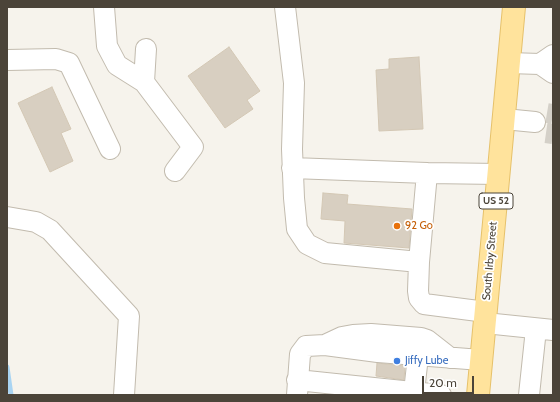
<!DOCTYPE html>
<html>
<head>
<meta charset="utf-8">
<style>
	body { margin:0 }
	#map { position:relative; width:560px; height:402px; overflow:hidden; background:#f6f3ec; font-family:Cabin,sans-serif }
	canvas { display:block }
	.frame { position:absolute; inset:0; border:8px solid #4b4439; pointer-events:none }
	.scale { position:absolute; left:422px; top:376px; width:52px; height:18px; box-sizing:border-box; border:2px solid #4b4439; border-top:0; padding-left:5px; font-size:12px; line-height:14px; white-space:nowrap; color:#4b4439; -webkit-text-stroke:3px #fff; paint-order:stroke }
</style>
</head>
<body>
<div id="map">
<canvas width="560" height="402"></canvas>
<div class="frame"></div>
<div class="scale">20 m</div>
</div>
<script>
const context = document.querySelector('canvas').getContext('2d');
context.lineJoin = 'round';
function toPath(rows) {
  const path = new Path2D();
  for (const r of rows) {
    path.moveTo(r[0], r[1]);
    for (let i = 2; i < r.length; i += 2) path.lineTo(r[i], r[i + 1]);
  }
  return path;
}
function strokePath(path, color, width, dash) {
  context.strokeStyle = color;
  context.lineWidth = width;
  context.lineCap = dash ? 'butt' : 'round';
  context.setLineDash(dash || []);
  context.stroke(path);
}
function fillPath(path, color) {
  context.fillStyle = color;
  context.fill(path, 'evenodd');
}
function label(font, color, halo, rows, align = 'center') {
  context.font = font + ' Cabin,sans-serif';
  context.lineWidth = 3.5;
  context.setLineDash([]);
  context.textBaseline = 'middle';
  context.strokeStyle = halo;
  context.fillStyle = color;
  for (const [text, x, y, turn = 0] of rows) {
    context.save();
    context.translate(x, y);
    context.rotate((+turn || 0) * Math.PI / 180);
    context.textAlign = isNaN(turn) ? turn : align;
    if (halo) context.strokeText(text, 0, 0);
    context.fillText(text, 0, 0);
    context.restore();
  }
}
const stream = toPath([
	[7,367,11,395]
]);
const building = toPath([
	[229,47,260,91,247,100,253,109,225,128,188,76,229,47],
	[419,57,423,129,379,131,376,70,389,69,389,59,419,57],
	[52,87,71,129,61,133,73,161,50,172,18,103,52,87],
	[323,193,348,195,347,204,412,209,409,248,344,243,345,221,321,219,323,193],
	[377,363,405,366,404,380,376,376,377,363]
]);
const minorTunnel = toPath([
	[547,113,553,114],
	[546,133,553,134]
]);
const minor = toPath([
	[104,7,107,46,117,65,144,82],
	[285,7,294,83,292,149,294,198,297,229,307,244,325,253,419,262,427,173,499,174],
	[146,49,144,82,193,147,175,171],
	[553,55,540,64,553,73],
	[7,60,56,59,69,63,110,149],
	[509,63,540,64],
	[504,119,535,122],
	[292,168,427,173],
	[7,217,36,222,50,230,129,316,124,395],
	[419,262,418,291,419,298,424,304,486,312],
	[485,323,553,330],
	[327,344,342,337,353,335,371,334,421,338,427,340,450,358],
	[297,380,441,395],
	[414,392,418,356],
	[297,395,300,354,306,346,325,345,378,352,481,360],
	[529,395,536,329]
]);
const major = toPath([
	[478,395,514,7]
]);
const markers = [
	[397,226,4,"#e8710a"],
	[397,361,4,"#3f7fe0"]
];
const shields = [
	[496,201,34]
];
const shieldNames = [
	["US 52",496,201]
];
const foodNames = [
	["92 Go",405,226]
];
const streetNames = [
	["South Irby Street",490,261,-85]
];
const shopNames = [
	["Jiffy Lube",405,361]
];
strokePath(stream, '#a9d4f2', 5);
fillPath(building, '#d8cfc1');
strokePath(building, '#d3c7b4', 1);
strokePath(minorTunnel, '#d4d0c8', 20, [20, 10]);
strokePath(minor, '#c2bbae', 22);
strokePath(major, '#e6c16a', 24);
strokePath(minor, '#fff', 20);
strokePath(major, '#ffe39c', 22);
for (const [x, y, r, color] of markers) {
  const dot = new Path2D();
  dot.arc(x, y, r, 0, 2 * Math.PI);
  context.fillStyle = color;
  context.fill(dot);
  strokePath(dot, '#fff', 1.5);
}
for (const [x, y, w] of shields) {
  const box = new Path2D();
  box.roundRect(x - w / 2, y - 8, w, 16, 3);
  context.fillStyle = '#fff';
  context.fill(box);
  strokePath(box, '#4b4439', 1);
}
label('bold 10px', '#4b4439', null, shieldNames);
label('11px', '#c56008', '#fff', foodNames, 'left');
label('11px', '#4b4439', '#fff', streetNames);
label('11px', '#366cbe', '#fff', shopNames, 'left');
</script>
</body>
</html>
